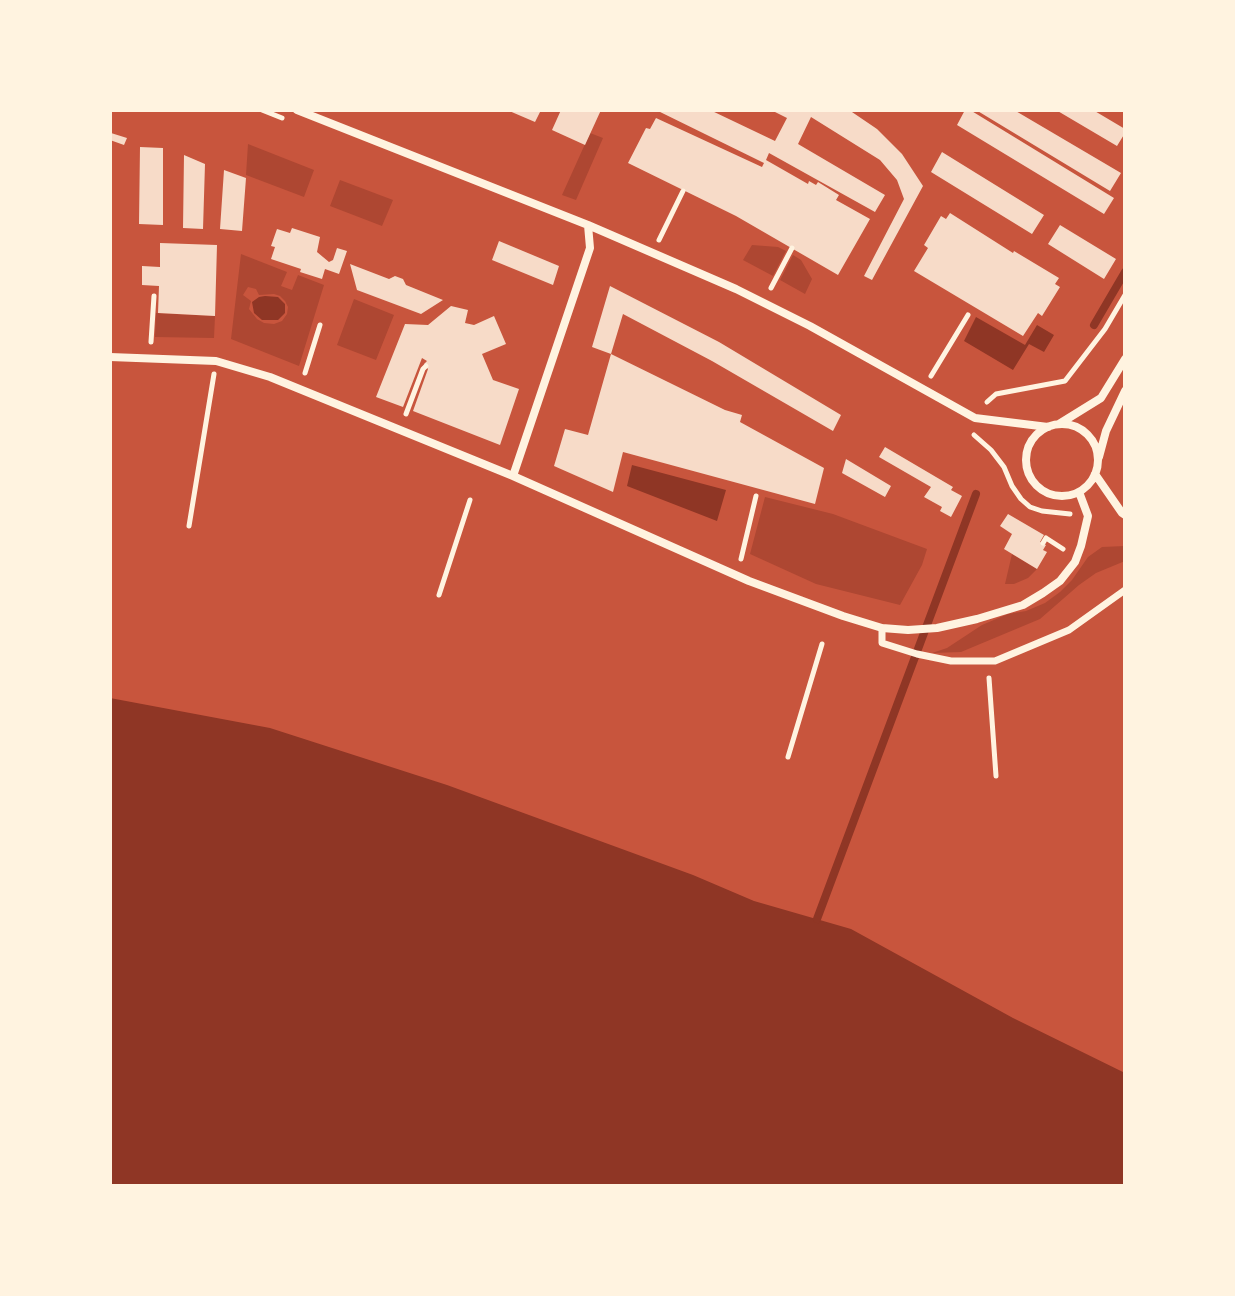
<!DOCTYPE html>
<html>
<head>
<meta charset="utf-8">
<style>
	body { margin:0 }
	#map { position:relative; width:1235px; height:1296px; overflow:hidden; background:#c8553d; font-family:Quicksand,sans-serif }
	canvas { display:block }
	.frame { position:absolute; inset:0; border:112px solid #fff3e0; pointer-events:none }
</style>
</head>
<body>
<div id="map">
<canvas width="1235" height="1296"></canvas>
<div class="frame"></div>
</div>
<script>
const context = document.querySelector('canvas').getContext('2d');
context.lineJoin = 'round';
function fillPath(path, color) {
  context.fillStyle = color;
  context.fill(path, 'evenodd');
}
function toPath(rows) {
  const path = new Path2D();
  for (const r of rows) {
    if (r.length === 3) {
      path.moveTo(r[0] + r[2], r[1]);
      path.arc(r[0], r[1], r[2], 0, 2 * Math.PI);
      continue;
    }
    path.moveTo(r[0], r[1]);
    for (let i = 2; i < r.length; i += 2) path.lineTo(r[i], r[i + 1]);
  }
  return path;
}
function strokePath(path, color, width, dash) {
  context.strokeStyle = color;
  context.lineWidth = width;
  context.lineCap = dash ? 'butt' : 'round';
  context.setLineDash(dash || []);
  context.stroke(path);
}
const green = toPath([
	[590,133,603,138,576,200,562,195],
	[248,144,314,170,304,197,246,175],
	[340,180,393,200,382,226,330,206],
	[752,245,778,247,786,251,773,276,743,260],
	[241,254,287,272,281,286,292,290,298,275,324,285,299,366,231,339],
	[248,287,256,289,259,295,274,294,280,296,285,301,288,307,287,314,282,321,274,324,264,323,257,319,249,309,251,301,243,295],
	[793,255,801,260,812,279,805,294,780,280],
	[354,299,394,315,376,360,337,345],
	[156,313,215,316,214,338,155,337],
	[765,497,833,514,927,549,922,565,900,605,816,584,750,554],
	[1125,546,1125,561,1096,573,1079,585,1040,619,961,652,932,653,947,648,982,625,1008,614,1026,611,1045,603,1060,592,1072,580,1088,557,1102,547],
	[1012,554,1037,569,1028,578,1014,584,1005,584]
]);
const water = toPath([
	[265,296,278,297,285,304,285,313,278,320,262,320,254,313,252,302,259,297],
	[976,317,1025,345,1037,325,1054,335,1044,352,1029,344,1013,370,964,341],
	[632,465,726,490,717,521,627,486],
	[110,698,270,728,447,785,693,875,754,901,851,929,1013,1018,1125,1073,1125,1186,110,1186]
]);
const stream = toPath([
	[1094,325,1125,272],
	[817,919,976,494]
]);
const building = toPath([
	[507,110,541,110,535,122],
	[561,110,601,110,585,145,552,130],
	[656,110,710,110,775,141,787,118,771,110,849,110,877,129,902,154,923,186,872,280,864,276,904,199,897,180,880,160,811,117,798,144,885,195,875,212,769,153,766,160,808,184,809,181,816,185,818,182,839,195,836,200,870,219,838,275,736,216,628,163,646,128,650,129,656,118,762,167,764,163],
	[965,110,970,110,1114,198,1104,214,957,125],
	[976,110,1014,110,1121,173,1110,191],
	[1056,110,1093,110,1125,129,1125,133,1117,146],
	[111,133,127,138,124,145,110,140],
	[140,147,163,148,163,225,139,224],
	[942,152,1044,215,1032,234,931,172],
	[184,155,205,164,203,229,183,228],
	[224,170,246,178,242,231,220,229],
	[950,213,1013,253,1014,251,1059,278,1055,284,1060,287,1042,316,1038,313,1023,336,914,271,928,248,924,245,941,216,946,219],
	[1060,225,1116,259,1104,279,1048,244],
	[292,228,320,237,317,252,329,262,333,260,337,248,347,251,339,274,325,269,322,279,300,272,301,269,271,259,275,247,271,246,277,229,290,233],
	[499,241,559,266,553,285,492,260],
	[160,243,217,245,215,316,158,313,159,286,142,285,142,266,160,267],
	[350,264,389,279,395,276,403,279,406,285,443,300,421,314,357,290],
	[610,286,719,342,841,415,833,431,712,361,623,314,611,354,725,410,742,415,740,422,824,468,815,504,623,452,613,492,554,466,565,429,588,435,611,354,592,347],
	[451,306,468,310,465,323,474,325,494,316,506,344,482,354,493,380,519,389,500,445,413,411,428,369,424,364,427,361,422,358,403,407,376,397,405,324,428,325],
	[885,447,953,487,951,490,962,496,951,517,940,511,942,507,924,497,931,487,879,457],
	[846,459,891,486,885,497,842,473],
	[1008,514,1044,535,1040,542,1046,545,1043,550,1047,552,1037,569,1004,549,1012,534,1000,526]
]);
const path = toPath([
	[262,110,282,118],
	[659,240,683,191],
	[771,288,792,248],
	[151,342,154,296],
	[305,373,320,325],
	[931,376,968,315],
	[987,402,996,394,1065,381,1105,329,1125,295],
	[406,414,423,369,426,366],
	[974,435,991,450,1004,467,1012,486,1021,499,1030,507,1042,511,1070,514],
	[189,526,214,374],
	[1043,543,1046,538,1063,549],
	[741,559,756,496],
	[439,595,470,500],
	[989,678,996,776],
	[788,757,822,644]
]);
const pedestrian = toPath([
	[882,628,882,643,917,654,951,661,995,661,1069,630,1125,590]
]);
const minor = toPath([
	[297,110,588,225,736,289,810,326,975,418,1048,427],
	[110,357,216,361,270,377,513,476,749,581,843,616,882,628,908,630,937,628,977,619,1023,605,1043,593,1060,581,1075,562,1081,546,1088,516,1079,492],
	[1059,424,1101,398,1125,359],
	[1062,460,36],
	[1099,457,1106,431,1125,391],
	[1095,474,1122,513,1125,515],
	[513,476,590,248,588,225]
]);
fillPath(green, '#ae4732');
fillPath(water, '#8f3625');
strokePath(stream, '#8f3625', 8);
fillPath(building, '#f7dbc8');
strokePath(path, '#fff3e0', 5);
strokePath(pedestrian, '#fff3e0', 7);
strokePath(minor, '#fff3e0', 8);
</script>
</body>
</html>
